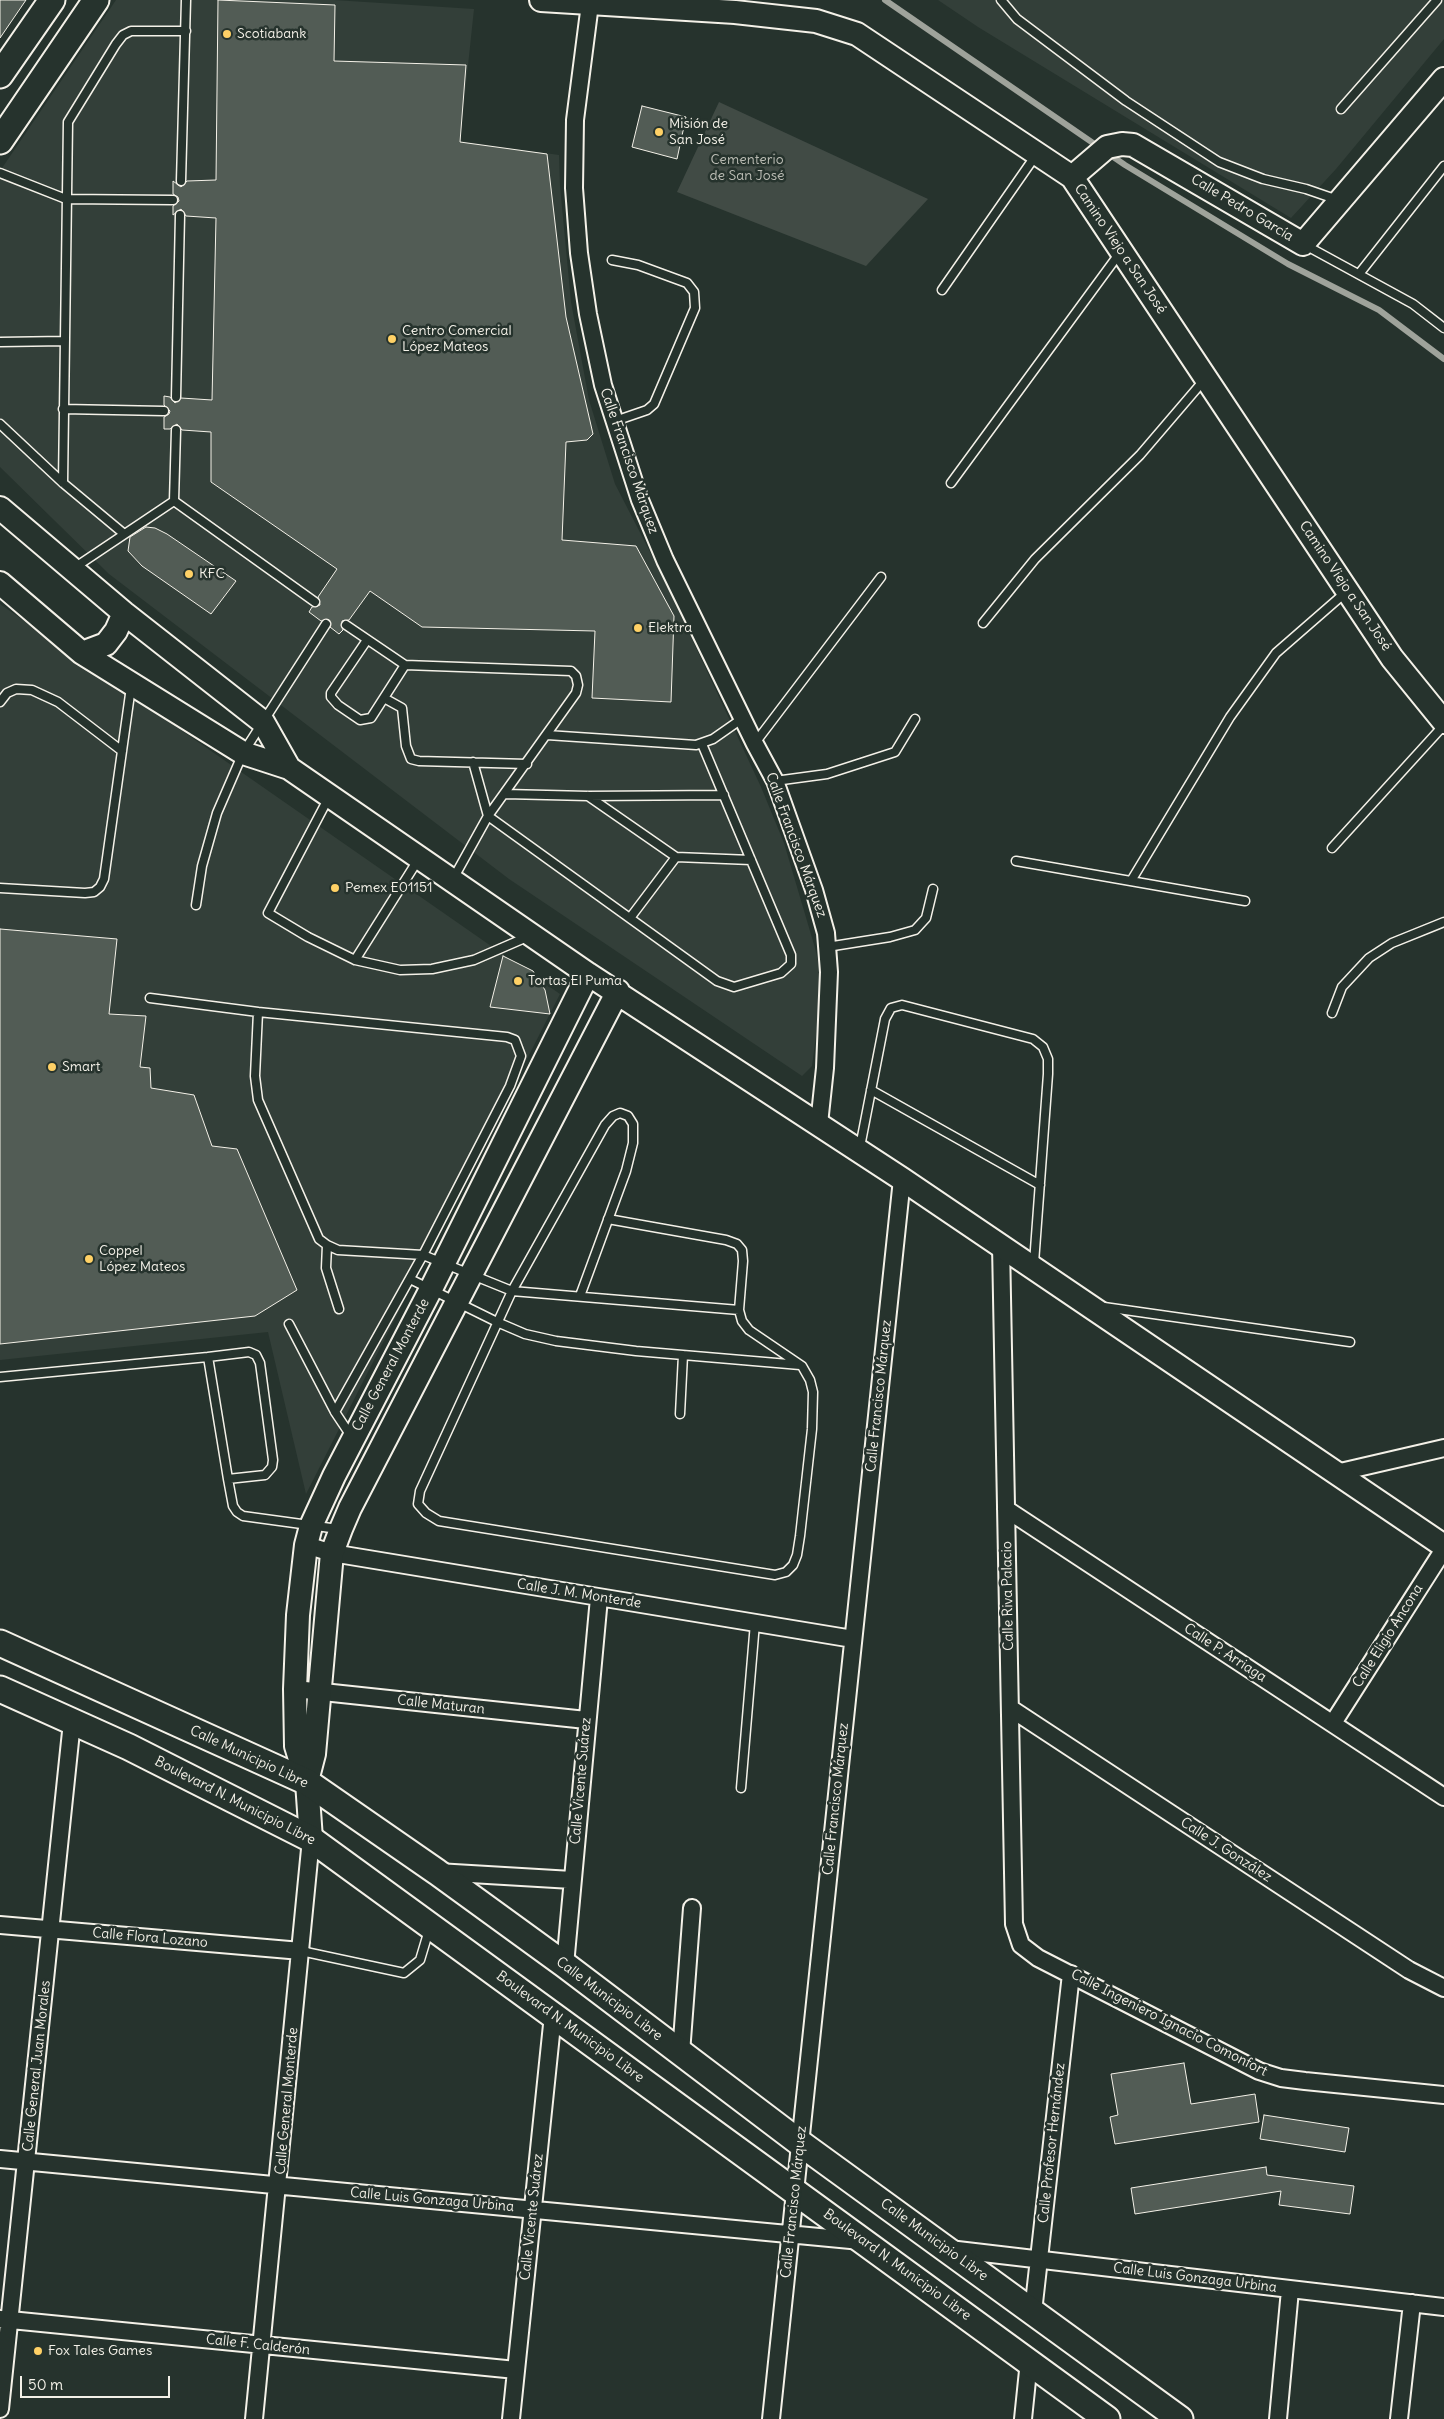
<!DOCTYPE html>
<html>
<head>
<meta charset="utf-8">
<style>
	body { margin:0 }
	#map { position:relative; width:1444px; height:2419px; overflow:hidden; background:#26332d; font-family:Delius,sans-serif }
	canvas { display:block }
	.scale { position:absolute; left:20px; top:2376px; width:150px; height:22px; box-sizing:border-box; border:2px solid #f4f1e8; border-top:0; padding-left:6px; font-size:15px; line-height:18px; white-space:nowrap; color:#f4f1e8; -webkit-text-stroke:4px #26332d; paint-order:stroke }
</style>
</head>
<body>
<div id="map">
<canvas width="1444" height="2419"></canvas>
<div class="scale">50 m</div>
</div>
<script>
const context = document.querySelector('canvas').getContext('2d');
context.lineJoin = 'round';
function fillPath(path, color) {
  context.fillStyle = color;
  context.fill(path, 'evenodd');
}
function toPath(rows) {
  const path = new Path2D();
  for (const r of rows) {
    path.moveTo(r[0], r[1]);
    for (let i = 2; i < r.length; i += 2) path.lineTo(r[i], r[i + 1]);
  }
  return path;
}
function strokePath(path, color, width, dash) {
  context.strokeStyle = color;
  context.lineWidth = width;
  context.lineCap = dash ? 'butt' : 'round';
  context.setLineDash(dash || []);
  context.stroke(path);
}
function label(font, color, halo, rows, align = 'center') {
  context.font = font + ' Delius,sans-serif';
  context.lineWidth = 5;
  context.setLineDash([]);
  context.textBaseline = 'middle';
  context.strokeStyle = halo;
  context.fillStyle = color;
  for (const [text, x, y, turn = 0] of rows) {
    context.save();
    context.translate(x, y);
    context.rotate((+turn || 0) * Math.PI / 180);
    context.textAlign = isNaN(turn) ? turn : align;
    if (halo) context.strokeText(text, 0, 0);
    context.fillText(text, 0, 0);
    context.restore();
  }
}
const built = toPath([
	[116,0,334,0,474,9,460,141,559,155,560,186,571,302,589,400,615,484,664,579,761,787,784,843,815,948,823,983,812,1066,802,1076,509,879,109,574,0,467,0,171],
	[938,0,1444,0,1444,39,1336,169,1291,218,978,27],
	[0,604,560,994,306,1494,268,1332,0,1360]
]);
const green = toPath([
	[719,102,928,199,866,266,677,192]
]);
const stream = toPath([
	[885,0,1125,165,1288,264,1379,310,1444,359]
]);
const building = toPath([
	[0,0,26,0,0,38,0,0],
	[218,0,335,5,334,61,466,65,460,142,547,154,566,317,593,434,587,440,566,442,562,540,636,546,674,616,671,702,592,698,595,631,422,627,370,591,349,620,342,621,343,630,339,634,330,627,329,620,321,621,309,612,312,607,320,605,318,597,337,569,211,482,211,432,182,430,177,424,170,429,164,429,164,417,169,414,170,411,164,405,164,396,170,397,175,403,181,398,212,400,216,218,186,216,181,209,173,215,173,206,179,201,178,197,173,194,173,181,181,187,187,181,216,180,218,0],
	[642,106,686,117,677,159,632,147,642,106],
	[146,527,155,528,167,534,236,581,211,614,142,566,128,551,130,537,146,527],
	[0,929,117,939,109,1014,146,1016,140,1067,150,1068,151,1088,194,1095,212,1146,237,1149,297,1290,255,1316,0,1344,0,929],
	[503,956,533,971,545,990,550,1014,490,1007,503,956],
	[1184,2063,1191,2104,1255,2094,1259,2122,1115,2144,1110,2117,1118,2115,1111,2074,1184,2063],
	[1264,2115,1349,2128,1345,2152,1260,2139,1264,2115],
	[1266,2167,1267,2175,1354,2186,1350,2214,1279,2205,1281,2191,1135,2214,1131,2188,1266,2167]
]);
const lane = toPath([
	[1001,0,1017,19,1126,101,1219,162,1263,179,1306,189,1338,200],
	[1341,109,1437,0],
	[0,173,66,199,173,200],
	[181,181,186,0],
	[1305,245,1413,304,1444,328],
	[612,260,638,265,687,283,694,292,695,308,654,404,647,410,615,421],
	[1359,274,1444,166],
	[942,290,1036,155],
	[0,342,64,341],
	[176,397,180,215],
	[63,409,164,411],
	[0,424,63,483,123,533],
	[176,430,174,501,315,602],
	[63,483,68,122,116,44,123,35,131,31,186,31],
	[951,483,1119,254],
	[74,568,174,501],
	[983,623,1035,559,1140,455,1205,379],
	[346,625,405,665,571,671,576,676,578,685,576,693,488,816,453,879],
	[367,640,331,693,331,697,338,705,360,720,371,718,405,665],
	[384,698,402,708,406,746,411,759,419,761,527,764],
	[0,702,7,693,16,689,32,690,58,702,122,751],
	[547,735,696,745,713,739,743,718],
	[755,743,881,577],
	[473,762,488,816,717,981,734,987,781,973,791,964,791,955,702,744],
	[775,781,827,774,895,752,915,719],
	[505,794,588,796,724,795],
	[588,796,676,857,751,860],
	[329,797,268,913,308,937,355,960,400,970,432,969,474,960,527,937],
	[1332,848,1444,725],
	[1016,861,1245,901],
	[1131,881,1230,717,1276,653,1346,592],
	[0,888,85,893,94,892,100,887,104,879,131,687],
	[196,905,202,866,217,813,243,753,326,624],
	[630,918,676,857],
	[827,947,890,937,915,930,926,918,933,889],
	[355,960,418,860],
	[150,998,258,1012],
	[1332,1013,1342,987,1369,958,1392,943,1444,922],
	[871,1090,1040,1185],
	[860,1147,885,1019,891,1008,902,1005,1033,1039,1043,1047,1048,1059,1048,1074,1034,1263],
	[608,1219,726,1240,737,1244,742,1250,743,1261,739,1310,742,1321,749,1330,802,1366,810,1380,813,1392,812,1429,800,1536,797,1555,793,1565,786,1572,775,1575,439,1521,426,1513,418,1504,420,1491,512,1291,739,1310],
	[327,1245,326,1268,339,1309],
	[410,1279,497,1322,525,1334,556,1341,636,1351,800,1365],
	[1104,1307,1350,1342],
	[289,1324,335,1412,351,1436],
	[208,1357,249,1352,256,1355,260,1363,273,1460,272,1467,265,1475,228,1479],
	[0,1377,208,1357,228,1479,233,1506,237,1512,243,1516,338,1529],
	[335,1412,423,1255,510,1086,521,1056,515,1040,507,1037,258,1012,255,1076,258,1100,319,1239,327,1245,338,1250,423,1255,512,1291,605,1125,613,1116,620,1113,628,1116,633,1124,633,1143,626,1171,580,1296],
	[680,1414,683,1355],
	[741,1788,755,1623],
	[301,1951,404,1973,420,1960,429,1930]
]);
const street = toPath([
	[590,4,575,120,574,188,579,253,588,314,603,385,640,500,665,560,755,744,775,781,814,890,826,933,829,972,825,1068,819,1124],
	[1001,1245,1014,1924,1021,1945,1038,1958,1259,2071,1281,2078,1305,2081,1444,2095],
	[1336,1473,1444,1448],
	[1006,1509,1444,1797],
	[306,1545,332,1553,853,1639],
	[295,1689,586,1720],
	[1010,1708,1409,1970,1444,1988],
	[1333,1723,1444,1549],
	[437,1872,572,1880],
	[0,1925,301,1951],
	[565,1965,599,1598],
	[681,2053,692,1908],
	[0,2159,861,2241],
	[949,2249,1444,2307],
	[1033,2312,1071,1974],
	[0,2319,516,2370],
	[0,2409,72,1722],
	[254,2419,311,1839],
	[511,2419,553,2015],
	[771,2419,902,1179],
	[1023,2419,1029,2361],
	[1278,2419,1290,2290],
	[1399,2419,1412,2303]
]);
const secondary = toPath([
	[541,0,735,12,816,21,857,34,1072,177,1392,658,1444,722],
	[1072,177,1107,147,1122,144,1133,145,1303,244,1444,79],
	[0,508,124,613,263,722,289,768],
	[0,583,82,653,243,753,289,768,588,974,902,1179,1444,1546],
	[82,653,106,644,116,631,124,613],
	[307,1781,314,1754,332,1553,341,1529,350,1508,618,991],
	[311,1839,307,1782,296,1746,295,1689,298,1615,306,1545,311,1526,334,1476,431,1289,588,974]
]);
const primary = toPath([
	[0,75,52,0],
	[0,141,96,0],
	[0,1643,307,1782,437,1872,565,1965,800,2143,1180,2419],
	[0,1689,129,1747,311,1839,1107,2419]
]);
const markers = [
	[227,34,5,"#ffd166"],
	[659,132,5,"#ffd166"],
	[392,339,5,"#ffd166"],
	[189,574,5,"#ffd166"],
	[638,628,5,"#ffd166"],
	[335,888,5,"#ffd166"],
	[518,981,5,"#ffd166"],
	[52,1067,5,"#ffd166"],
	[89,1259,5,"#ffd166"],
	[38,2351,5,"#ffd166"]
];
const poiNames = [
	["Scotiabank",237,34],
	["Misión de",669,124],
	["San José",669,140],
	["Centro Comercial",402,331],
	["López Mateos",402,347],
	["KFC",199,574],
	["Elektra",648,628],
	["Pemex E01151",345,888],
	["Tortas El Puma",528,981],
	["Smart",62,1067],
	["Coppel",99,1251],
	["López Mateos",99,1267],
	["Fox Tales Games",48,2351]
];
const parkNames = [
	["Cementerio",747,160],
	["de San José",747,176]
];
const streetNames = [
	["Calle Pedro García",1242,208,31],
	["Camino Viejo a San José",1120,249,56],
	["Calle Francisco Márquez",629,461,71],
	["Camino Viejo a San José",1345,586,56],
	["Calle Francisco Márquez",796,845,70],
	["Calle General Monterde",391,1365,-62],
	["Calle Francisco Márquez",879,1396,-84],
	["Calle J. M. Monterde",579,1594,9],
	["Calle Riva Palacio",1008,1596,-91],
	["Calle Eligio Ancona",1388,1636,-58],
	["Calle P. Arriaga",1225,1653,33],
	["Calle Maturan",441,1705,6],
	["Calle Municipio Libre",249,1757,25],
	["Calle Vicente Suárez",581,1781,-85],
	["Calle Francisco Márquez",836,1799,-84],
	["Boulevard N. Municipio Libre",235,1801,27],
	["Calle J. González",1226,1850,33],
	["Calle Flora Lozano",150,1938,5],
	["Calle Municipio Libre",609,1999,37],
	["Calle Ingeniero Ignacio Comonfort",1169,2023,27],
	["Boulevard N. Municipio Libre",570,2027,36],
	["Calle General Juan Morales",37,2066,-84],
	["Calle General Monterde",287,2101,-85],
	["Calle Profesor Hernández",1052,2143,-84],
	["Calle Luis Gonzaga Urbina",432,2200,5],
	["Calle Francisco Márquez",794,2202,-84],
	["Calle Vicente Suárez",532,2217,-84],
	["Calle Municipio Libre",934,2240,36],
	["Boulevard N. Municipio Libre",897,2265,36],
	["Calle Luis Gonzaga Urbina",1195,2278,7],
	["Calle F. Calderón",258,2345,6]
];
fillPath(built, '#333f39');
fillPath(green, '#414b45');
strokePath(stream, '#9fa39b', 6);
fillPath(building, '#525c55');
strokePath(building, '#f4f1e8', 1);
strokePath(lane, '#f4f1e8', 11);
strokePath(street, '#f4f1e8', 20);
strokePath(secondary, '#f4f1e8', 26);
strokePath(primary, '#f4f1e8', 29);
strokePath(lane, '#26332d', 8);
strokePath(street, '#26332d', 16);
strokePath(secondary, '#26332d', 22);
strokePath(primary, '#26332d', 25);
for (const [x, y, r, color] of markers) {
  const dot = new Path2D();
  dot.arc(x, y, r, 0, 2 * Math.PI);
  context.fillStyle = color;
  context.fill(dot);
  strokePath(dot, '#26332d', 2);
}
label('14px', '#f4f1e8', '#26332d', poiNames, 'left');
label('14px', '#bebfb7', '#26332d', parkNames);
label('14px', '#f4f1e8', '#26332d', streetNames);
</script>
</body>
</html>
